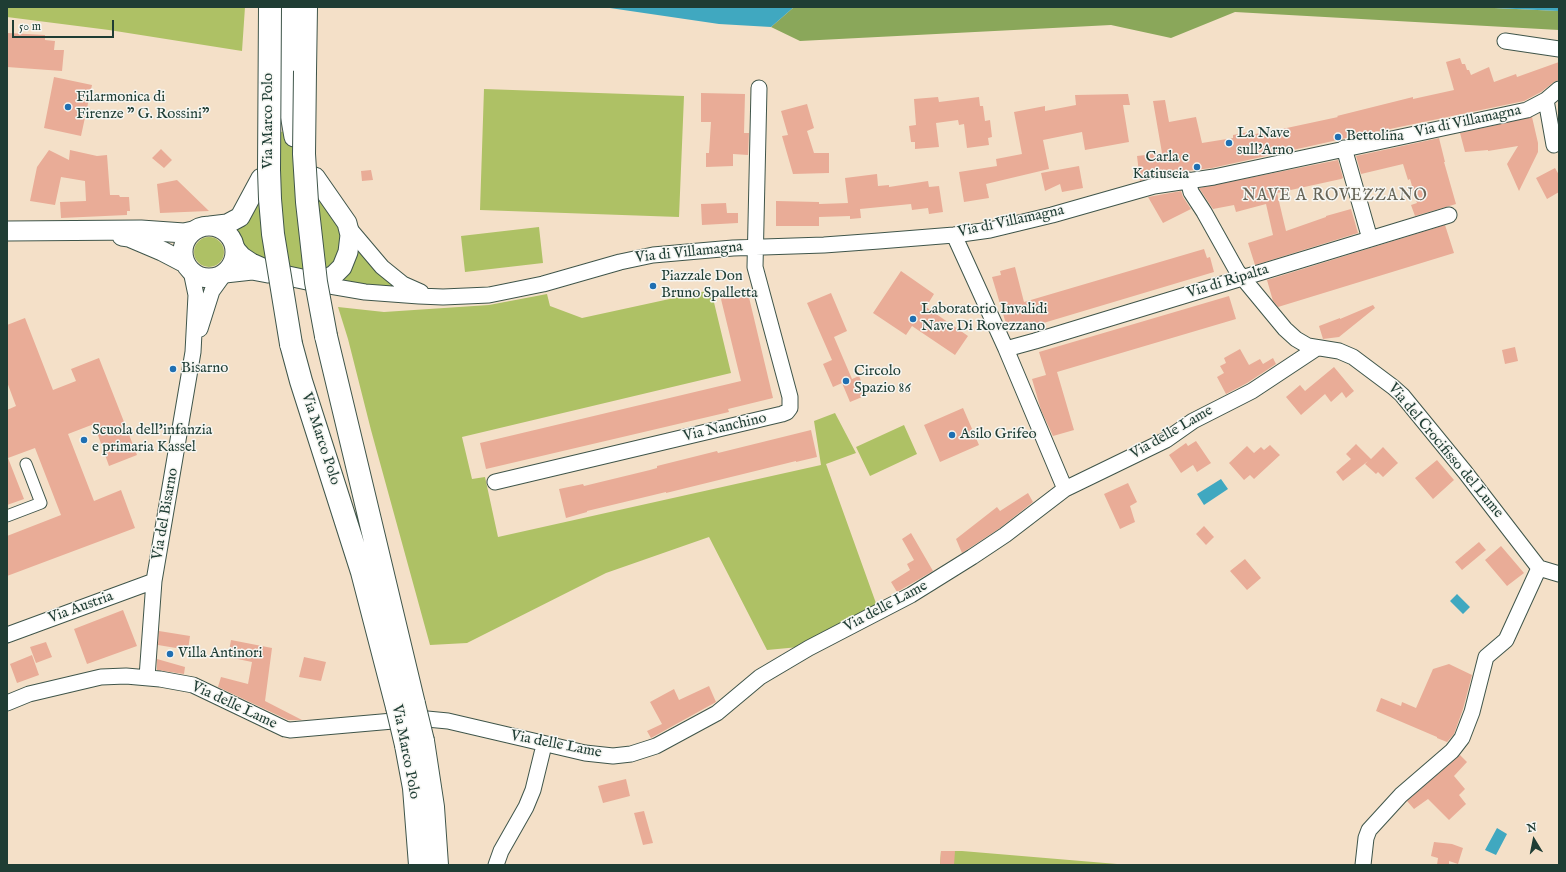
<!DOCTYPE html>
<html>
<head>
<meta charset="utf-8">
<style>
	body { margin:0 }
	#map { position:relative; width:1566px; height:872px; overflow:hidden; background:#f4e0c8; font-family:"IM FELL English",serif }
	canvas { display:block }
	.frame { position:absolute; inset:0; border:8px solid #1f3d34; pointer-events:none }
	.north { position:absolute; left:1514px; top:820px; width:40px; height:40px; -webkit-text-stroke:3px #f6f6f2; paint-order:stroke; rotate:350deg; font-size:11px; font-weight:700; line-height:16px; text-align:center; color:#1f3d34 }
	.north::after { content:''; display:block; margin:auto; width:14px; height:18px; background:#1f3d34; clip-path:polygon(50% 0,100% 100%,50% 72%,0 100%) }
	.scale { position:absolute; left:12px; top:20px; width:102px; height:18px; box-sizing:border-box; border:2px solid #1f3d34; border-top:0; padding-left:5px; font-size:12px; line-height:14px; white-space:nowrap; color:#1f3d34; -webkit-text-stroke:3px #f6f6f2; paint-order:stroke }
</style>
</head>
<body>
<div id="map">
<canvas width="1566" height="872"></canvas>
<div class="frame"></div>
<div class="north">N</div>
<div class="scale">50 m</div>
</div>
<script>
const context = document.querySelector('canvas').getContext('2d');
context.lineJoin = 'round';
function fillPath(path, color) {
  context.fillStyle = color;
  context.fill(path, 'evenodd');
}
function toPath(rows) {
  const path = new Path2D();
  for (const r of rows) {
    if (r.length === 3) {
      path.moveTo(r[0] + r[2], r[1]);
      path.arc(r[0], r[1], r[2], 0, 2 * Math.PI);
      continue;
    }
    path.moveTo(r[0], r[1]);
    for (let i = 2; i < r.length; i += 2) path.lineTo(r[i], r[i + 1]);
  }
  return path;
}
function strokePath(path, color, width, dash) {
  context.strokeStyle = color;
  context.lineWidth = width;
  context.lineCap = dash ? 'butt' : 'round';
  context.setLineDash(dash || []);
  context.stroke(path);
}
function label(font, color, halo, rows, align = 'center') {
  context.font = font + ' "IM FELL English",serif';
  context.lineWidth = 3;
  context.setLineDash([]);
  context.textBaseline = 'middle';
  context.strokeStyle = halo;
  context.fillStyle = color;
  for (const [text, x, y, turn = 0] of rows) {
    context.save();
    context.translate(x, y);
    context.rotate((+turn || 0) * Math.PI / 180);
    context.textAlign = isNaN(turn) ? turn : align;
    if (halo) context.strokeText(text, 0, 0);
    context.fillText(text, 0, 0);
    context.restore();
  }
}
const green = toPath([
	[7,7,245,7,242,51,109,30,7,17],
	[484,89,684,96,679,217,480,210],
	[284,131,290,136,293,150,343,232,335,267,301,273,245,251,240,238,233,228,255,201,281,132],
	[539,227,543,263,465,272,461,236],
	[209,252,15],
	[355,240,400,288,332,283],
	[711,290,731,373,462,437,472,479,485,477,498,537,821,465,814,421,835,413,856,453,826,464,877,606,799,647,767,650,709,537,606,573,467,643,430,645,371,430,348,339,338,307,384,312,489,305,547,294,550,306,582,318],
	[904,425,917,454,870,476,856,447],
	[941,851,962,851,1129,865,940,865]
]);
const forest = toPath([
	[794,7,1473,7,1559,11,1559,30,1235,12,1171,38,1111,25,800,41,771,27]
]);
const water = toPath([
	[603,7,794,7,771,27,719,24],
	[1473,7,1559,7,1559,11],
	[1221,479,1228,489,1204,505,1197,494],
	[1457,594,1470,607,1463,614,1450,601],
	[1497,828,1507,834,1496,855,1485,850]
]);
const building = toPath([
	[8,33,45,35,45,40,55,41,54,50,64,50,62,71,7,67],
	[1460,58,1462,64,1465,64,1467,70,1469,70,1471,75,1489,67,1494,82,1516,74,1517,77,1559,62,1559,80,1554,82,1541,92,1524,101,1342,139,1212,168,1186,171,1140,181,1137,156,1162,153,1153,101,1165,100,1169,122,1196,117,1202,143,1233,138,1233,135,1249,132,1250,135,1282,129,1338,117,1337,116,1413,97,1413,99,1454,90,1446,62],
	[54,77,92,85,81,136,44,128],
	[701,93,745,94,744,133,749,133,748,155,733,154,733,166,706,167,706,153,709,153,711,122,701,122],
	[1128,94,1130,105,1123,105,1129,142,1085,150,1082,132,1043,140,1049,169,986,184,989,198,964,202,959,172,997,166,996,159,1022,154,1014,112,1045,106,1045,111,1076,105,1075,95],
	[938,97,939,102,979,97,980,106,983,106,985,121,990,120,992,137,988,138,989,145,967,148,964,124,959,125,958,120,936,123,939,147,915,149,915,142,911,142,909,126,916,125,914,99],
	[807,104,814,128,807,131,814,153,829,153,829,173,793,174,782,136,788,135,781,111],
	[1532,117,1538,143,1538,152,1519,191,1507,164,1518,146,1488,151,1488,150,1465,152,1460,133],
	[1439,138,1445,162,1444,162,1456,204,1415,216,1411,205,1417,203,1410,179,1408,180,1403,164,1361,174,1356,156],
	[161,149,172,160,164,168,152,158],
	[49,150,69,160,70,150,97,156,107,155,110,195,119,195,120,197,129,197,130,211,127,211,127,215,61,218,60,202,86,201,85,181,61,177,55,205,30,201,37,167],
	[1338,160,1343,178,1341,179,1277,193,1286,231,1326,217,1326,216,1351,209,1358,233,1255,265,1248,243,1273,235,1266,204,1236,212,1234,205,1213,209,1199,188],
	[1079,166,1083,188,1062,192,1060,184,1045,191,1041,173],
	[1555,168,1559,175,1559,192,1547,199,1536,178],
	[371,170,373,180,362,181,361,171],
	[877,174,878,186,889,185,889,187,928,181,929,187,939,186,943,212,929,214,928,208,912,210,911,204,860,209,861,218,850,219,850,216,819,217,819,226,776,226,776,201,819,202,819,204,848,203,845,178],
	[177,180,209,211,160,213,157,184],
	[1181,191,1183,197,1191,209,1163,223,1148,197],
	[726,203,727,213,738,213,738,223,702,225,701,204],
	[1445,225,1454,253,1278,307,1273,301,1267,280],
	[1204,249,1207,258,1210,257,1214,272,1030,327,1029,321,1007,327,992,277,1001,275,1000,271,1015,267,1024,302],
	[901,271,934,294,926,307,968,336,955,355,912,326,906,335,873,313],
	[747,289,773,398,728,409,729,412,486,469,480,443,741,381,720,295],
	[831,293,847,331,834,337,852,379,859,376,867,395,850,402,842,383,833,387,823,364,832,360,807,303],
	[1229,296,1236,319,1057,372,1074,430,1053,436,1041,410,1032,379,1046,375,1039,352],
	[1373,305,1375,308,1339,337,1323,339,1319,326,1340,318,1340,319],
	[25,318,53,390,76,381,71,369,99,358,137,455,109,466,94,424,68,434,94,501,121,490,135,528,7,576,7,536,61,515,35,448,8,458,24,499,7,505,7,410,16,406,7,382,7,325],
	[1515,347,1518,361,1505,364,1502,350],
	[1240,349,1249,365,1260,359,1263,364,1273,358,1276,364,1247,383,1226,394,1217,377,1224,373,1220,366,1226,363,1224,358],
	[1334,367,1354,391,1346,398,1342,392,1331,402,1325,394,1301,415,1286,397,1300,385,1305,391],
	[963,408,979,445,940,462,924,425],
	[811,430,817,457,796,462,796,461,666,493,666,492,587,511,587,512,566,518,559,489,583,484,584,486,650,470,657,468,657,466,717,451,718,453],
	[1196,441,1211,463,1197,472,1193,465,1181,473,1169,455,1186,443,1188,446],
	[1356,444,1371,459,1383,447,1398,463,1383,477,1378,472,1376,474,1365,464,1368,461,1343,481,1336,472,1351,459,1346,454],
	[1270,445,1280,455,1254,479,1250,475,1244,480,1229,463,1247,446,1254,453,1261,447,1264,450],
	[1437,460,1454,480,1433,499,1415,478],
	[1128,483,1137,502,1130,506,1135,522,1120,529,1104,494],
	[1028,493,1033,502,1000,528,962,553,956,539,997,507,1000,511],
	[1204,526,1214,537,1206,545,1196,534],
	[911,533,933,571,897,592,891,582,910,570,907,564,914,560,902,539],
	[1479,542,1486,550,1462,570,1455,562],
	[1501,546,1524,573,1507,586,1485,560],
	[1245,559,1261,578,1247,590,1230,571],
	[123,610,137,646,87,664,74,629],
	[159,631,190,636,188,650,158,645],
	[231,640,272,648,265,701,302,720,288,720,218,687,221,677,248,684,252,662,228,657],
	[46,642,52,657,36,663,30,647],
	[32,655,39,675,17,683,10,664],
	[304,657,326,662,321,681,299,677],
	[157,659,185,667,184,674,157,670],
	[1449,664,1472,675,1463,709,1454,734,1447,742,1437,738,1437,737,1376,711,1381,698,1401,706,1402,702,1416,708,1433,669],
	[709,686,716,702,651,738,647,731,662,724,650,702,674,689,679,700],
	[1460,755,1467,762,1454,776,1465,789,1459,795,1466,804,1449,820,1428,799,1414,809,1407,801],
	[626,779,630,796,603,803,598,786],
	[644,811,653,843,643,845,634,813],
	[1434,842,1452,844,1463,848,1458,864,1449,861,1449,865,1437,865,1438,858,1431,856],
	[941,851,955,851,954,865,940,865]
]);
const pedestrian = toPath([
	[7,516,41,503,26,464]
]);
const minor = toPath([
	[1505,41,1559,49],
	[1546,100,1554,145],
	[1344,148,1370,239],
	[1188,180,1191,192,1204,212,1237,271,1285,329,1296,339,1308,346,1339,351,1353,357,1393,387,1402,395,1465,472,1539,568,1559,574],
	[349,228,382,267,403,284,421,292],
	[954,235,1006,349,1065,489],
	[235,246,243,255,252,261,268,268],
	[324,285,365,292,419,296,443,297,489,295,543,284,620,262,653,255,733,248,824,245,879,241,954,235,990,230,1052,215,1154,186,1214,177,1527,110,1546,100,1559,89],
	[200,329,212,291,225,273],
	[1006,349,1035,341,1449,215],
	[495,482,782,414,787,412,790,408,790,397,755,267,759,88],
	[7,635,154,581],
	[147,677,154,581,193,352,196,295,191,271],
	[7,703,29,694,101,677,126,676,160,679,193,685,285,729,290,730,393,721],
	[427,719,448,721,585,753,613,756,631,754,656,746,717,713,760,677,809,648,911,595,972,557,1005,535,1065,489,1166,440,1193,421,1252,391,1317,348],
	[496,865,501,851,526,807,533,790,544,745],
	[1363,865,1366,838,1369,830,1401,795,1452,751,1462,738,1472,712,1486,657,1506,640,1539,568]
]);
const tertiary = toPath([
	[287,7,286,71,290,114,294,137],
	[315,177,347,223,350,235,348,252,342,267,334,275,324,280],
	[209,252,26],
	[210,226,227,224,240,217,261,178],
	[7,231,141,230,184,233,193,231],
	[122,236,129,237,162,251,185,263],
	[225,273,252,270,268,273],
	[288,276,307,280]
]);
const trunk = toPath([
	[305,71,306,7],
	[326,336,414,704],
	[291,344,301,381,362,572,397,707],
	[423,741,433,807,437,865],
	[406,745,414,788,420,865]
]);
const trunkBridge = toPath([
	[270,7,269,170,270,199,273,234,291,344],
	[305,71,304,154,307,202,316,282,326,336],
	[414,704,423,741],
	[397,707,406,745]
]);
const markers = [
	[68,107,4,"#1f6fb2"],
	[1338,137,4,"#1f6fb2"],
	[1229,143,4,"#1f6fb2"],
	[1197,167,4,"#1f6fb2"],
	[653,286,4,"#1f6fb2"],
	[913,319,4,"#1f6fb2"],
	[173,369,4,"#1f6fb2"],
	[846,381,4,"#1f6fb2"],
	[952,435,4,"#1f6fb2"],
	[84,440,4,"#1f6fb2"],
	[170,654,4,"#1f6fb2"]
];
const poiNames = [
	["Filarmonica di",76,98],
	["Firenze \" G. Rossini\"",76,115],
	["La Nave",1237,134],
	["sull'Arno",1237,151],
	["Bettolina",1346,137],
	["Carla e",1189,158,"right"],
	["Katiuscia",1189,175,"right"],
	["Piazzale Don",661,277],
	["Bruno Spalletta",661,294],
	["Laboratorio Invalidi",921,310],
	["Nave Di Rovezzano",921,327],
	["Bisarno",181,369],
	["Circolo",854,372],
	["Spazio 86",854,389],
	["Scuola dell'infanzia",92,431],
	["e primaria Kassel",92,448],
	["Asilo Grifeo",960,435],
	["Villa Antinori",178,654]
];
const streetNames = [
	["Via Marco Polo",269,121,-90],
	["Via di Villamagna",1468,122,-12],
	["Via di Villamagna",1011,222,-12],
	["Via di Villamagna",689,253,-6],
	["Via di Ripalta",1228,282,-17],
	["Via Nanchino",725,428,-13],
	["Via delle Lame",1172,433,-30],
	["Via Marco Polo",320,439,72],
	["Via del Crocifisso del Lume",1445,451,50],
	["Via del Bisarno",166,514,-80],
	["Via delle Lame",886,607,-28],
	["Via Austria",81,608,-20],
	["Via delle Lame",234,706,25],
	["Via delle Lame",556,745,11],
	["Via Marco Polo",405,752,79]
];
const neighbourhoodNames = [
	["NAVE A ROVEZZANO",1335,197]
];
fillPath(green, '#aec165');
fillPath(forest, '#8aa75a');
fillPath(water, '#40a8c0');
fillPath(building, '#e9ac97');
strokePath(pedestrian, '#3f554a', 13);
strokePath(minor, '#3f554a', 17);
strokePath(tertiary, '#3f554a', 21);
strokePath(trunk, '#3f554a', 24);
strokePath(pedestrian, '#fff', 11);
strokePath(minor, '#fff', 15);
strokePath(tertiary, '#fff', 19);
strokePath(trunk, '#fff', 22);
strokePath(trunkBridge, '#3f554a', 24, []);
strokePath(trunkBridge, '#fff', 22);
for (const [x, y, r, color] of markers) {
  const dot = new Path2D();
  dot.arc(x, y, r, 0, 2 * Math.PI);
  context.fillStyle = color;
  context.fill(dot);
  strokePath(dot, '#f6f6f2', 1.5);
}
label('15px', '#1f3d34', '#f6f6f2', poiNames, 'left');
label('15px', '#1f3d34', '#f6f6f2', streetNames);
context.letterSpacing = '1px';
label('16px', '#666457', '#f6f6f2', neighbourhoodNames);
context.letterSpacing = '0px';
</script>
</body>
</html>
